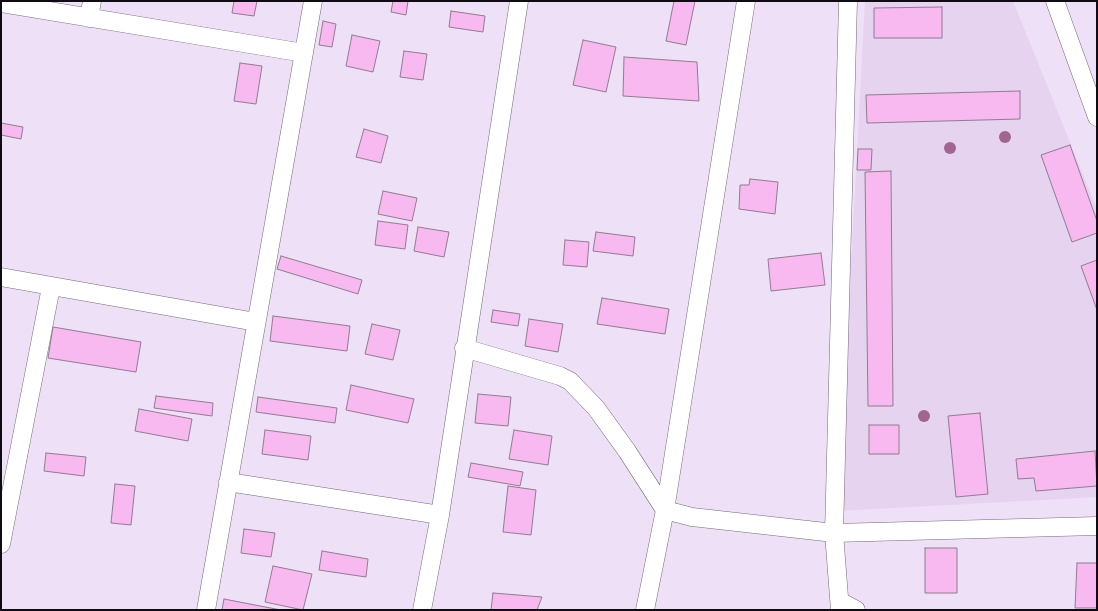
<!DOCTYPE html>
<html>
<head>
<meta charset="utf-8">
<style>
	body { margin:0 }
	#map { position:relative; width:1098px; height:611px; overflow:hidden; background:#eee0f6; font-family:"Space Grotesk",sans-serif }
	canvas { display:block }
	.frame { position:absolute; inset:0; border:2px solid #100b12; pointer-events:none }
</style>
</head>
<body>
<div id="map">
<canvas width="1098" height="611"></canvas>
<div class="frame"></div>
</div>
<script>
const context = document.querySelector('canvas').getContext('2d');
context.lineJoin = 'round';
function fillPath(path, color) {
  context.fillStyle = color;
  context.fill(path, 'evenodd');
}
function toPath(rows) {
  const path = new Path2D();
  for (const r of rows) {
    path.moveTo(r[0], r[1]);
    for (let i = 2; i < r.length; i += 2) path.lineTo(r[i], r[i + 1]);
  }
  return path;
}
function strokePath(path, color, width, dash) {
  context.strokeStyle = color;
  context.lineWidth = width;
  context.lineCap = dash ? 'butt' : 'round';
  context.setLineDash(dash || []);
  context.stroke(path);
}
const built = toPath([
	[865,1,1013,1,1097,209,1097,497,838,511]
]);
const building = toPath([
	[234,1,257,1,254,16,232,13,234,1],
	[393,1,408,1,406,15,391,12,393,1],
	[674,1,695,1,686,45,666,41,674,1],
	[942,7,942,38,874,38,874,8,942,7],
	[451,11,485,16,483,32,449,27,451,11],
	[323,21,336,24,332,47,319,45,323,21],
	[352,35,380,41,373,72,346,66,352,35],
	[583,40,616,47,606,92,573,85,583,40],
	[404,51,427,54,423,80,400,77,404,51],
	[624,57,697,62,699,101,623,96,624,57],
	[240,63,262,66,256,104,234,101,240,63],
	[1020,91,1020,119,867,123,866,95,1020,91],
	[1,123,23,127,21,139,1,135,1,123],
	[364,129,388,136,381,163,356,157,364,129],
	[1070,145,1097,221,1097,233,1072,242,1041,155,1070,145],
	[858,149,872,149,871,170,857,170,858,149],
	[891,171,893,406,868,406,865,172,891,171],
	[750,179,778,182,775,214,739,209,740,185,749,185,750,179],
	[383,191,417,198,412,221,378,214,383,191],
	[378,221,408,225,405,249,375,245,378,221],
	[418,227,449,232,444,257,414,251,418,227],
	[596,232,635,237,633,256,593,251,596,232],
	[565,240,589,242,587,267,563,265,565,240],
	[821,253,825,285,771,291,768,259,821,253],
	[281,256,362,280,358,294,277,269,281,256],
	[1097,260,1097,310,1081,266,1097,260],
	[602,298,669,309,665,334,597,324,602,298],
	[493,310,520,314,518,326,491,322,493,310],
	[273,316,350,326,347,351,270,341,273,316],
	[529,319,563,324,558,352,525,346,529,319],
	[372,324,400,330,393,360,365,354,372,324],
	[53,327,141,342,136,372,48,358,53,327],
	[351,385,414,399,408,423,346,410,351,385],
	[478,394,511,397,508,426,475,423,478,394],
	[156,396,213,403,212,416,154,408,156,396],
	[258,397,337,408,335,423,256,412,258,397],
	[139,409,192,419,188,441,135,431,139,409],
	[980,413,988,494,956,497,948,416,980,413],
	[869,425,899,425,899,454,869,454,869,425],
	[265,430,311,436,308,460,262,454,265,430],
	[514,430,552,436,548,465,509,459,514,430],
	[1095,451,1097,486,1036,491,1034,478,1018,479,1016,459,1095,451],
	[46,453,86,457,84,476,44,471,46,453],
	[471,463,523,472,520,486,468,477,471,463],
	[115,484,135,486,131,525,111,523,115,484],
	[508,486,536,490,531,535,503,532,508,486],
	[244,529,275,533,271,557,241,553,244,529],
	[925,548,957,548,957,593,925,593,925,548],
	[322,551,368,559,366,577,319,570,322,551],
	[1077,563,1097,563,1097,608,1075,608,1077,563],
	[273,566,312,574,303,610,265,602,273,566],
	[493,593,542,597,537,610,491,610,493,593],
	[224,599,281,610,222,610,224,599]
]);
const minor = toPath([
	[1055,1,1097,117],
	[1,3,304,53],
	[89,18,92,1],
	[1,277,256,322],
	[464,348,560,376,570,381,596,408,627,451,665,510,692,517,834,533,1097,526],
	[228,482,440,515],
	[1,544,51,287],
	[841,602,856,610],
	[206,610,313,1],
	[422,610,440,515,519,1],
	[645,610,665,510,746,1],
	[840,610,834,533,848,1]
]);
const trees = [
	[1005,137],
	[950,148],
	[924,416]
];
fillPath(built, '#e5d3f0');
fillPath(building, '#f8b8f0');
strokePath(building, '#907d8d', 1);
strokePath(minor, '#75697c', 19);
strokePath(minor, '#fff', 18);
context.fillStyle = '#a06691';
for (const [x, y] of trees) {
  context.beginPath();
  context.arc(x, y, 6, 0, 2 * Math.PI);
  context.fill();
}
</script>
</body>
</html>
